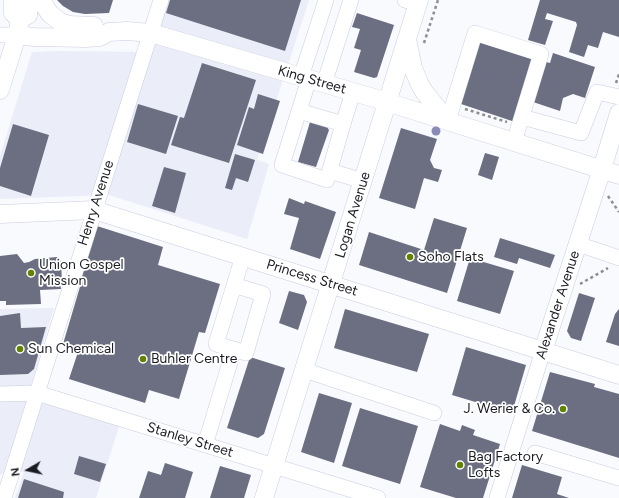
<!DOCTYPE html>
<html>
<head>
<meta charset="utf-8">
<style>
	body { margin:0 }
	#map { position:relative; width:619px; height:498px; overflow:hidden; background:#f9fafe; font-family:Figtree,sans-serif }
	canvas { display:block }
	.north { position:absolute; left:8px; top:450px; width:40px; height:40px; -webkit-text-stroke:3px #fff; paint-order:stroke; rotate:261deg; font-size:11px; font-weight:700; line-height:16px; text-align:center; color:#1b1c24 }
	.north::after { content:''; display:block; margin:auto; width:14px; height:18px; background:#1b1c24; clip-path:polygon(50% 0,100% 100%,50% 72%,0 100%) }
</style>
</head>
<body>
<div id="map">
<canvas width="619" height="498"></canvas>
<div class="north">N</div>
</div>
<script>
const context = document.querySelector('canvas').getContext('2d');
context.lineJoin = 'round';
function fillPath(path, color) {
  context.fillStyle = color;
  context.fill(path, 'evenodd');
}
function toPath(rows) {
  const path = new Path2D();
  for (const r of rows) {
    path.moveTo(r[0], r[1]);
    for (let i = 2; i < r.length; i += 2) path.lineTo(r[i], r[i + 1]);
  }
  return path;
}
function strokePath(path, color, width, dash) {
  context.strokeStyle = color;
  context.lineWidth = width;
  context.lineCap = dash ? 'butt' : 'round';
  context.setLineDash(dash || []);
  context.stroke(path);
}
function label(font, color, halo, rows, align = 'center') {
  context.font = font + ' Figtree,sans-serif';
  context.lineWidth = 3.5;
  context.setLineDash([]);
  context.textBaseline = 'middle';
  context.strokeStyle = halo;
  context.fillStyle = color;
  for (const [text, x, y, turn = 0] of rows) {
    context.save();
    context.translate(x, y);
    context.rotate((+turn || 0) * Math.PI / 180);
    context.textAlign = isNaN(turn) ? turn : align;
    if (halo) context.strokeText(text, 0, 0);
    context.fillText(text, 0, 0);
    context.restore();
  }
}
const built = toPath([
	[169,0,309,0,257,160,269,164,247,239,109,195,0,199,0,156,32,52,58,51,152,52],
	[54,308,27,399,120,424,96,498,15,498,24,472,1,474,0,475,0,309]
]);
const building = toPath([
	[57,0,113,0,109,13,85,14,73,12,63,6],
	[170,0,301,0,285,51,166,13],
	[540,0,619,0,619,37,603,32,598,48,588,45,584,57,569,52,577,25,576,22,547,13,545,19,553,21,545,45,528,40],
	[357,13,394,25,377,77,374,78,354,72,361,50,354,48,360,29,352,27],
	[478,39,536,58,515,122,458,103],
	[553,53,595,67,585,98,573,94,563,98,560,111,533,102,546,62,550,63],
	[202,63,256,80,229,163,171,145,180,117,184,118],
	[258,94,280,101,263,154,237,145,249,107,254,109],
	[138,104,178,116,166,154,127,142],
	[310,122,327,127,329,130,316,167,298,162],
	[13,124,49,135,31,196,0,186,0,168],
	[401,128,437,139,430,160,434,168,442,170,438,182,424,178,415,209,379,198],
	[485,153,499,157,492,180,478,175],
	[235,154,255,160,248,182,236,178,232,190,225,188],
	[164,167,186,173,175,213,152,206],
	[289,198,304,204,305,201,336,212,320,259,290,249,299,218,284,214],
	[434,218,467,228,447,293,359,265,369,232,424,250],
	[97,226,163,247,158,265,220,284,205,333,199,332,179,399,149,390,145,403,69,379,79,349,63,344,82,280,80,279],
	[500,238,555,255,550,268,519,258,517,264,494,257],
	[17,254,24,263,29,262,35,259,57,257,61,261,62,283,60,283,61,289,40,290,41,304,6,305,6,301,0,301,0,256],
	[470,258,514,271,500,314,457,301],
	[289,291,304,295,307,302,298,330,279,323],
	[579,293,595,298,581,341,571,338,567,331],
	[345,309,429,334,417,372,334,348],
	[619,309,619,346,606,342,615,314],
	[20,313,21,328,46,327,34,369,28,374,0,375,0,316],
	[466,347,526,365,512,413,452,395],
	[250,357,285,368,264,434,258,438,227,428],
	[550,372,595,384,594,387,619,394,619,458,532,431],
	[319,393,352,403,334,463,301,452],
	[360,408,418,426,400,484,342,466],
	[440,424,460,431,462,425,475,430,473,435,500,444,483,498,456,498,420,487],
	[79,456,106,464,100,482,74,474],
	[165,463,193,472,185,498,139,498,148,471,161,475],
	[522,465,562,477,557,494,569,498,512,498],
	[220,466,251,475,244,498,210,498],
	[24,479,64,492,63,498,18,498]
]);
const path = toPath([
	[424,43,438,0],
	[616,83,619,74],
	[465,109,507,122],
	[608,196,619,212],
	[580,284,608,268]
]);
const minor = toPath([
	[405,0,418,4],
	[0,35,17,35],
	[301,77,326,0],
	[324,84,351,0],
	[299,111,343,124,327,180,282,165,309,79],
	[522,117,581,133,597,92,619,97],
	[448,121,475,33,541,54,514,142],
	[343,124,353,92],
	[330,171,363,181],
	[578,244,619,258],
	[234,285,263,294,246,353,216,344,243,256],
	[304,370,434,413],
	[0,394,37,393,378,498],
	[205,445,234,349],
	[535,453,619,478],
	[4,498,161,0],
	[497,498,543,351]
]);
const major = toPath([
	[13,0,13,13,20,19],
	[41,0,50,14,62,23,71,25,94,26],
	[20,19,28,15,30,0],
	[17,35,34,37,86,38,100,37,109,32,127,31,151,33,374,98,619,175],
	[407,39,413,68,420,85,425,93,447,120],
	[0,90,17,35,20,19],
	[0,214,94,210,619,375],
	[543,351,602,169,619,113],
	[264,498,419,0]
]);
const trees = [
	[436,131]
];
const markers = [
	[410,257,4,"#608300"],
	[31,273,4,"#608300"],
	[20,349,4,"#608300"],
	[143,359,4,"#608300"],
	[563,409,4,"#608300"],
	[460,465,4,"#608300"]
];
const streetNames = [
	["King Street",312,80,16],
	["Henry Avenue",96,203,-72],
	["Logan Avenue",353,215,-73],
	["Princess Street",312,278,17],
	["Alexander Avenue",558,305,-72],
	["Stanley Street",190,440,17]
];
const poiNames = [
	["Soho Flats",418,257],
	["Union Gospel",39,265],
	["Mission",39,281],
	["Sun Chemical",28,349],
	["Buhler Centre",151,359],
	["J. Werier & Co.",555,409,"right"],
	["Bag Factory",468,457],
	["Lofts",468,473]
];
fillPath(built, '#ebedf8');
fillPath(building, '#6b6f81');
strokePath(minor, '#c8cde1', 16);
strokePath(major, '#c8cde1', 19);
strokePath(path, '#8c8d93', 2.5, [3, 3]);
strokePath(minor, '#fff', 15);
strokePath(major, '#fff', 18);
context.fillStyle = '#898bb7';
for (const [x, y] of trees) {
  context.beginPath();
  context.arc(x, y, 4.5, 0, 2 * Math.PI);
  context.fill();
}
for (const [x, y, r, color] of markers) {
  const dot = new Path2D();
  dot.arc(x, y, r, 0, 2 * Math.PI);
  context.fillStyle = color;
  context.fill(dot);
  strokePath(dot, '#fff', 1.5);
}
label('14px', '#1b1c24', '#fff', streetNames);
label('14px', '#1b1c24', '#fff', poiNames, 'left');
</script>
</body>
</html>
